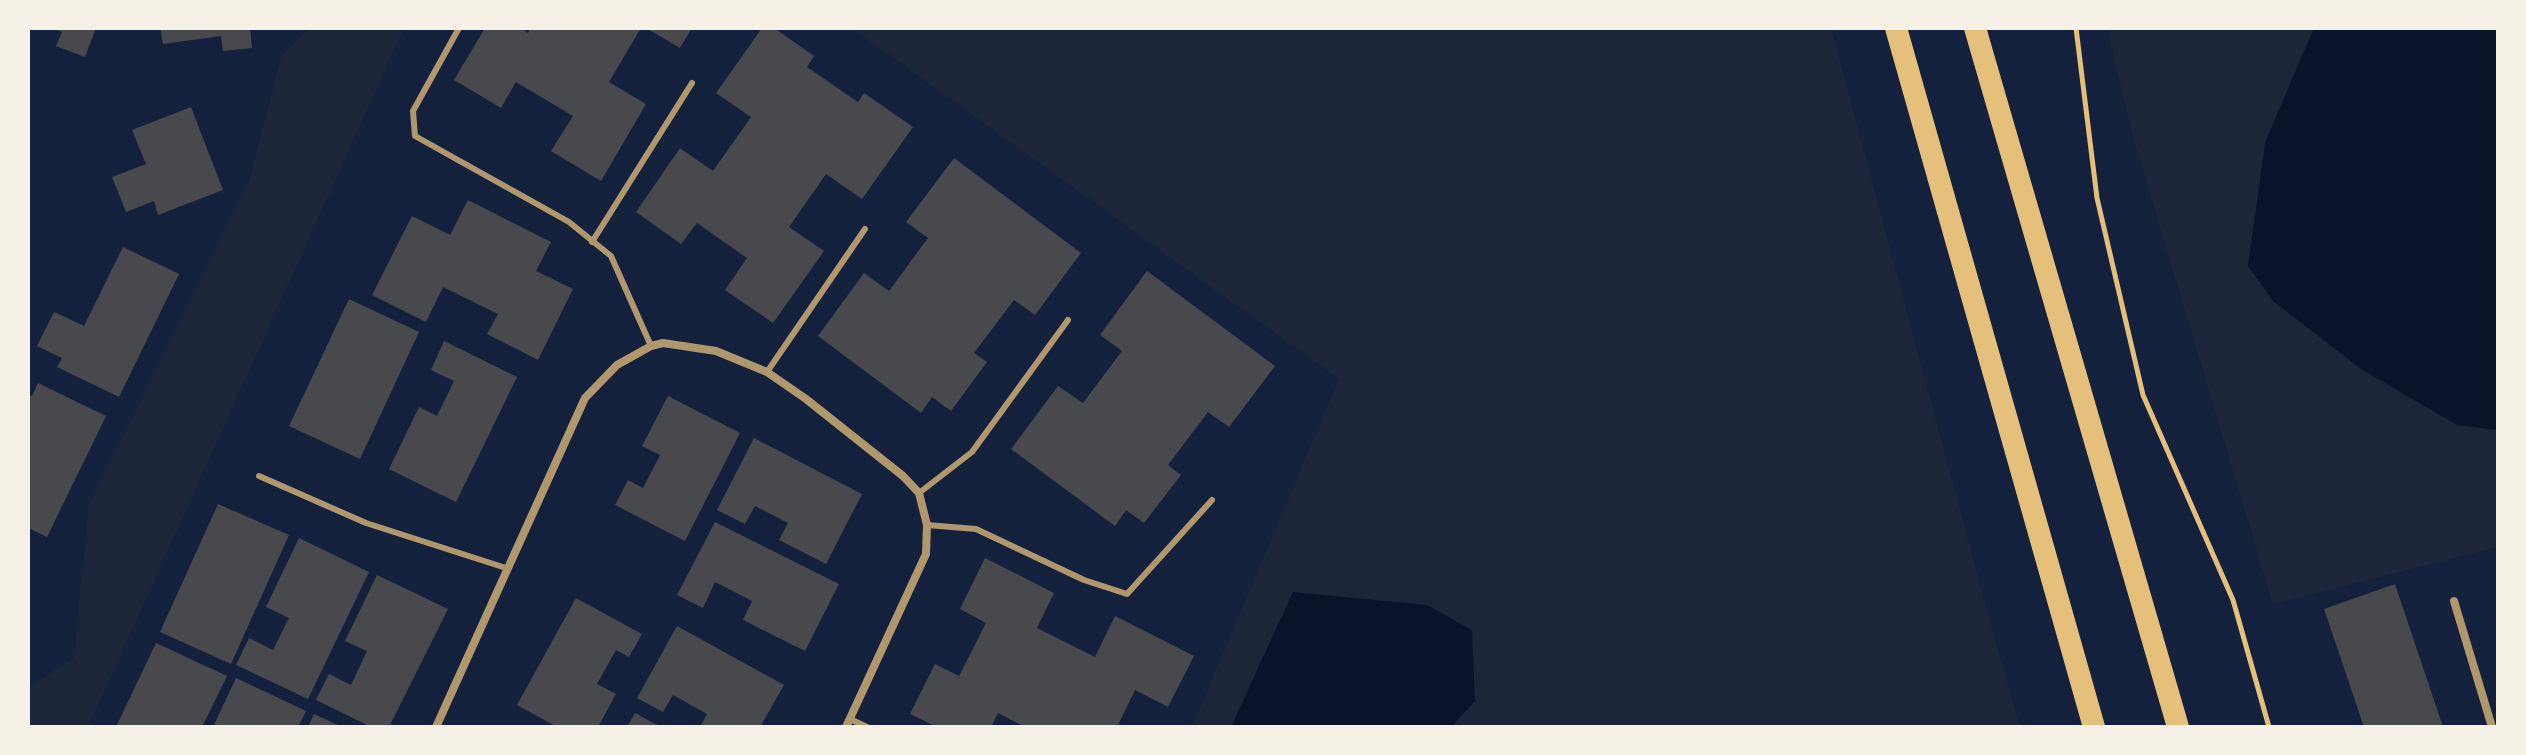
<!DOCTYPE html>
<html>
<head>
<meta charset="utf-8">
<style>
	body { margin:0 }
	#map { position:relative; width:2526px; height:755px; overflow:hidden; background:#14213d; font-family:Roboto,sans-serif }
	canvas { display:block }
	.frame { position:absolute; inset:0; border:30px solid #f6f1e7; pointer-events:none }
</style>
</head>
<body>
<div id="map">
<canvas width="2526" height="755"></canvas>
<div class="frame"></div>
</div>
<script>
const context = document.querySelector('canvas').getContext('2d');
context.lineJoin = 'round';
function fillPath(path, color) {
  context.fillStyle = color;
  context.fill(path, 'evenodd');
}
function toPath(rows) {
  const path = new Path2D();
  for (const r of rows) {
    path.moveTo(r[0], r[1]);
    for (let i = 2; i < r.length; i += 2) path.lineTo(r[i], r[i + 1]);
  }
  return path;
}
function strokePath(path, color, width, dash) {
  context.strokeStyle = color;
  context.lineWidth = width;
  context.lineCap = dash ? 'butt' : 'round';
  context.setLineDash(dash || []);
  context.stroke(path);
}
const green = toPath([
	[310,28,404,28,88,727,28,727,28,688,74,658,89,503,249,182,281,57],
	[852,28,1831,28,1990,622,2020,727,1192,727,1339,379],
	[2107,28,2314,28,2265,143,2457,425,2498,430,2498,547,2273,604,2133,137]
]);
const water = toPath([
	[2314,28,2498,28,2498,430,2457,425,2361,369,2273,301,2248,266,2265,143],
	[1293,592,1427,605,1472,630,1475,701,1451,727,1231,727]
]);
const building = toPath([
	[52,28,96,28,85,57,56,46,62,32],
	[160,28,250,28,252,48,223,51,221,36,163,44],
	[485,28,521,28,528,33,531,28,641,28,609,82,646,104,601,181,551,151,573,116,516,82,501,108,454,80],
	[646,28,692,28,680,48],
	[762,28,774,28,814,56,807,67,858,102,864,93,913,127,862,199,826,174,789,227,824,251,773,323,725,290,747,258,697,223,681,244,636,212,680,148,713,171,751,117,716,93],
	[191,107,223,190,158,215,154,201,126,212,112,177,146,164,132,130],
	[954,158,1081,253,1035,315,1014,300,974,353,987,362,951,411,932,397,921,413,818,336,864,273,889,291,928,238,906,222],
	[468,200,551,242,536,271,573,289,538,360,487,334,498,314,443,287,426,322,372,295,412,216,450,235],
	[123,247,179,274,119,397,57,367,62,358,37,346,54,312,84,326],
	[1147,271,1275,366,1229,427,1208,412,1168,465,1181,475,1144,523,1126,510,1115,526,1011,449,1058,386,1083,403,1122,351,1100,335],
	[349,299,419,332,360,459,289,426],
	[444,341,517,377,456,502,389,469,419,407,437,416,454,381,431,370],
	[38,383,106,416,47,537,28,528,28,395,32,396],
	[668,396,740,433,685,541,615,505,628,480,643,488,660,455,642,446],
	[754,438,862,494,826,564,779,540,788,523,755,506,745,524,717,510],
	[218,504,289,535,231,664,160,632],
	[715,522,839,584,805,651,743,620,752,601,715,582,703,608,677,595],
	[299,538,369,572,308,699,236,665,249,638,273,650,289,618,266,607],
	[985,558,1054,593,1037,628,1095,657,1115,616,1194,656,1168,707,1135,690,1117,727,1025,727,998,713,991,727,937,727,910,714,935,664,959,676,986,623,960,609],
	[377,575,448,609,389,727,371,727,316,700,329,674,351,685,367,651,345,641],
	[2395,584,2443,727,2364,727,2324,609],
	[576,598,642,634,629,657,616,650,597,684,616,694,598,727,557,727,517,705],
	[677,626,784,685,760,727,700,727,707,714,673,695,663,712,637,698],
	[156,643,227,676,202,727,116,727],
	[236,678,306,711,298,727,213,727],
	[635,713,661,727,627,727],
	[314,714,342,727,308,727]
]);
const path = toPath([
	[2076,28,2097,198,2143,395,2233,600,2269,727]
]);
const service = toPath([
	[459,28,413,111,415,136,569,222,611,256,651,346],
	[592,242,692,83],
	[767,372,865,229],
	[259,476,366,523,506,568],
	[919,493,972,452,1068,320],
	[927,525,976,529,1084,580,1127,594,1212,500],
	[850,719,867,727]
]);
const minor = toPath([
	[2454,601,2492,727],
	[436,727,585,398,617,365,651,346,663,343,716,351,767,372,806,399,903,476,919,493,927,525,926,554,846,727]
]);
const trunk = toPath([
	[1896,28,2094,727],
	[1975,28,2178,727]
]);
fillPath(green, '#1d2539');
fillPath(water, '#0b132b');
fillPath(building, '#48494c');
strokePath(path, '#e5c07b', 5);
strokePath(service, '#b1986c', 6);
strokePath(minor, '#b1986c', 8);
strokePath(trunk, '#e5c07b', 22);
</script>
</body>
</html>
